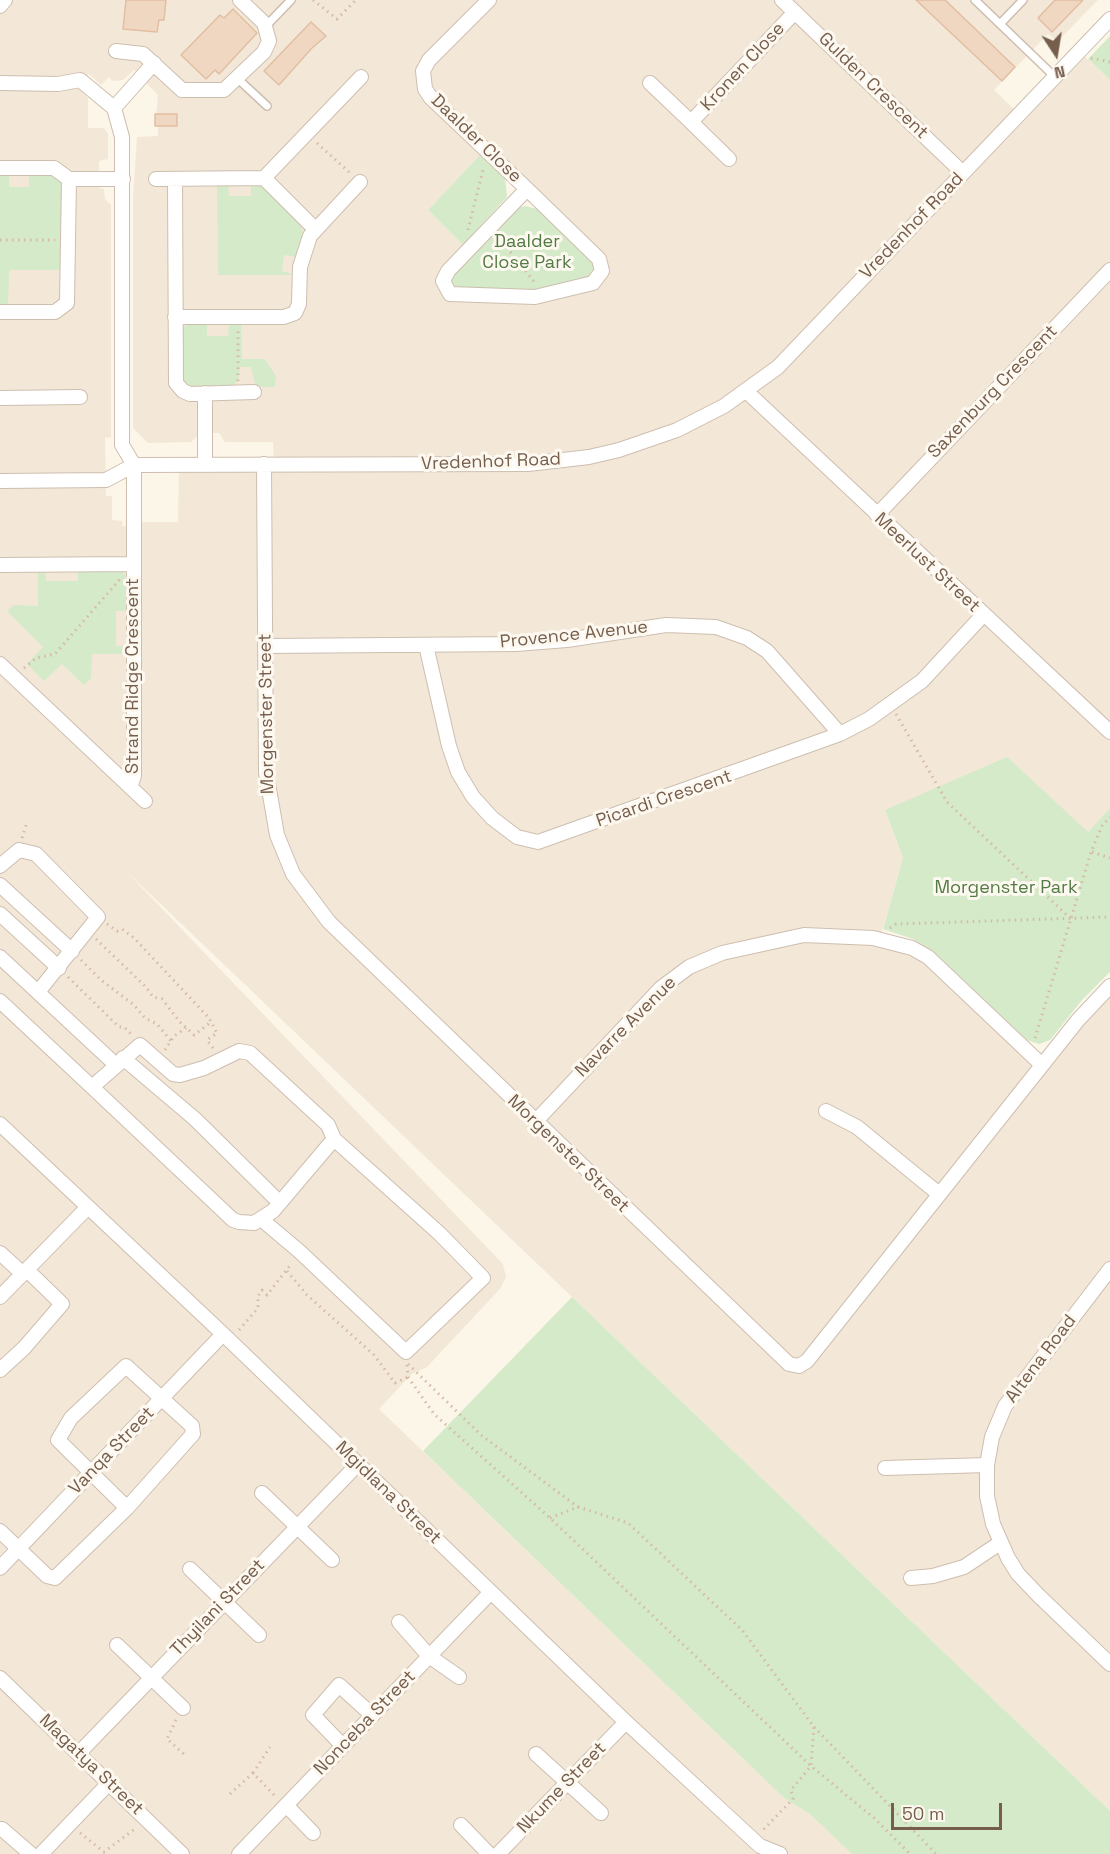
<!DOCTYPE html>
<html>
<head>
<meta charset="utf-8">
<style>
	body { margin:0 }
	#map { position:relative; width:1110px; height:1854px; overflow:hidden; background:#fcf6e9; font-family:"Space Grotesk",sans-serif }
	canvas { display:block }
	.north { position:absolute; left:1026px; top:24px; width:60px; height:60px; -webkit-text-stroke:4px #fef9f0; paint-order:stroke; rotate:168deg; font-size:16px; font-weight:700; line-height:24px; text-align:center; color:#765e4d }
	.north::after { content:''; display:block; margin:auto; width:21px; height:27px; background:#765e4d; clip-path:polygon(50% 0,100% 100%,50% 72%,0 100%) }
	.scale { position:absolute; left:891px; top:1803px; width:111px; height:27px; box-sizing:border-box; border:3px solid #765e4d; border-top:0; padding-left:8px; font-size:18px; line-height:21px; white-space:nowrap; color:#765e4d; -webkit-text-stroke:4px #fef9f0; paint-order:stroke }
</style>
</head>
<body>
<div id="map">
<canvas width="1110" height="1854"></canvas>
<div class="north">N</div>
<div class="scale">50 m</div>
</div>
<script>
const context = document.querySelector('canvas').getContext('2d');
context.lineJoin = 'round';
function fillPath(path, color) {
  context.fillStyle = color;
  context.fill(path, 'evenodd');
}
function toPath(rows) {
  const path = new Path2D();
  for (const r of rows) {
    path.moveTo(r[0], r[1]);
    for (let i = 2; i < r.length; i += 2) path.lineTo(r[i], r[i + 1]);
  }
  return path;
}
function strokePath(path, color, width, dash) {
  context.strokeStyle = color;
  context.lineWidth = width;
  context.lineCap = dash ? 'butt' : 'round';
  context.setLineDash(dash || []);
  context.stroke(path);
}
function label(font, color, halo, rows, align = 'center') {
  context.font = font + ' "Space Grotesk",sans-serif';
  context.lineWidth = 6;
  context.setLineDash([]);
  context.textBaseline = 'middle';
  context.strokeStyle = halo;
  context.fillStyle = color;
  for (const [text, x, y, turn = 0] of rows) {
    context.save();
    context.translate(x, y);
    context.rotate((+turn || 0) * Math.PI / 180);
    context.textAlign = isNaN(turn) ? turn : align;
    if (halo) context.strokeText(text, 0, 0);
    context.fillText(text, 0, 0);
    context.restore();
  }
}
const residential = toPath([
	[0,0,1098,0,1057,42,1048,34,994,90,1020,115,1080,52,1110,80,1110,808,1088,832,885,811,903,858,880,938,912,947,1042,1063,1110,984,1110,1811,125,870,503,1264,506,1277,500,1289,427,1367,412,1374,379,1409,783,1797,811,1815,852,1854,0,1854],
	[134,70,158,95,155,126,158,126,158,136,137,137,133,197,133,428,148,443,191,442,197,436,197,422,213,422,213,433,219,433,225,442,273,442,274,465,179,465,178,522,128,522,127,526,122,526,122,521,112,520,112,496,106,496,105,438,111,437,111,205,105,199,104,189,99,188,99,161,108,159,108,134,104,128,88,128,88,98,77,87,89,74,101,85,109,77,113,81,123,80],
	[486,149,602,271,442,283,467,249,428,210]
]);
const green = toPath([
	[1110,36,1110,80,1088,59],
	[481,154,505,178,507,197,463,245,428,210],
	[29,173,54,174,62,181,63,270,9,270,8,306,0,306,0,174,9,174,9,187,29,187],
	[217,184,228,185,229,196,251,196,251,184,261,186,299,222,303,233,297,257,284,255,282,271,294,275,218,275],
	[526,206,540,210,593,262,594,271,589,278,533,291,461,291,453,287,451,275,516,208],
	[241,322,242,359,265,359,276,376,275,387,261,387,255,384,251,367,240,367,238,381,231,386,186,387,182,382,182,330,185,326,192,323,207,323,207,336,228,336,229,323],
	[38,570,46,570,46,581,78,581,78,570,121,570,127,577,128,611,116,611,116,646,128,646,128,654,92,654,91,678,84,685,62,664,44,681,27,664,43,647,7,611,14,605,38,606],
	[1007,757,1088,832,1110,808,1110,972,1082,1000,1050,1040,1039,1044,1027,1040,933,951,913,939,883,929,903,858,885,810],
	[572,1297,1110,1811,1110,1854,852,1854,811,1815,783,1797,423,1451]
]);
const building = toPath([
	[126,0,166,0,164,20,159,20,157,32,123,29,126,0],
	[916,0,945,0,1015,67,1002,81,916,0],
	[1055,0,1083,0,1052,32,1038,18,1055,0],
	[233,9,257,33,219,74,215,70,206,79,181,55,220,15,224,18,233,9],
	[311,22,326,36,312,48,279,85,264,71,311,22],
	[155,114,177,114,177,126,155,126,155,114]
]);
const path = toPath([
	[313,0,337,19,356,0],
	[1091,58,1110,62],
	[317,143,350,173],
	[468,230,484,166],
	[499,238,536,284],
	[0,240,55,240],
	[238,381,238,331],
	[24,668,36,658,55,654,120,579],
	[896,714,947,802,1071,919],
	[22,838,27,822],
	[1092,852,1110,858],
	[107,924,117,931,122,929,134,938,209,1018,217,1033,207,1040,213,1048],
	[890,928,896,924,1110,917],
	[96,939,146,987,153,997,162,999,180,1022,194,1035,211,1022],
	[81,960,101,980,134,1005,145,1018,157,1024,172,1042],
	[68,977,119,1027,124,1027,131,1034],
	[1035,1038,1091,852,1102,826,1110,817],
	[165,1050,174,1036,186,1028],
	[287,1271,307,1295,374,1355,395,1383,408,1377],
	[239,1330,258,1308,258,1296,262,1290,267,1295,292,1263],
	[408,1364,481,1435,578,1507],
	[407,1365,408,1377,434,1414,550,1518,811,1766,874,1818,910,1854],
	[550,1518,578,1507,628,1523,742,1630,814,1727,811,1766,791,1790,793,1799,763,1830],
	[176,1720,167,1739,186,1756],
	[814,1727,936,1854],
	[253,1773,270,1747],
	[230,1794,253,1773,275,1796],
	[80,1833,104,1852,136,1828]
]);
const service = toPath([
	[975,0,1055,77],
	[1000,24,1023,0],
	[266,26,291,0],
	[238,79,267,106]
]);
const minor = toPath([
	[489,0,429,60,423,71,425,89,431,98,527,189,599,259,602,271,593,283,535,297,450,294,443,281,448,271,527,189],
	[782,0,963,173],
	[0,6,5,0],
	[116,51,143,54,182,90,224,90,264,52,269,41,264,23,240,0],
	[0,83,58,84,80,80,114,108],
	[650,83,691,122],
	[114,108,122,137,122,445,134,465],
	[114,108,154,63],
	[729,159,691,122,795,12],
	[0,168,54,168,69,179,67,303,55,312,0,312],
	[264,178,315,229],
	[69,179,123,179],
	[156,179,264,178,361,77],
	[175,179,176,383,183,391,190,394,254,392],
	[175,317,284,317,295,313,299,304,300,267,310,236,360,182],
	[746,391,1110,732],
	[205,393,205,464],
	[0,398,80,397],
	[264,464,266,772,277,835,293,874,329,922,789,1364,799,1366,807,1361,1078,1020,1110,986],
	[0,481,106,480,134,465,528,464,589,457,619,450,677,430,724,406,778,367,1110,19],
	[877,515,1110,270],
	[0,565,134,564],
	[426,645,449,746,458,772,473,797,492,818,517,837,538,842,840,734,869,719,922,681,983,615],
	[265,646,516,644,567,640,666,625,716,627,747,638,767,651,840,734],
	[0,664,145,801],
	[130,787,134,776,134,465],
	[0,866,19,850,36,854,98,917,38,992],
	[0,885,72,951],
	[0,914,59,968],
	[0,957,116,1065],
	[0,1001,92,1087,233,1220,239,1222,254,1223,273,1211,334,1139,328,1125,250,1053,239,1051,204,1068,180,1075,173,1074,140,1045,92,1087],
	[123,1058,195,1119,280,1203],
	[826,1111,857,1127,939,1194],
	[535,1122,661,988,689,967,722,953,804,935,873,938,912,948,928,957,1042,1065],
	[0,1124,223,1334,626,1722,760,1846,780,1854],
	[261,1219,299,1251,406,1352,483,1278,440,1234,334,1139],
	[0,1253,23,1274],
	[1110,1269,1005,1406,992,1437,987,1465,987,1496,993,1524,1008,1558,1018,1574,1039,1596,1110,1664],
	[0,1297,87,1208],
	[0,1370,24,1348,62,1304,27,1270],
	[885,1468,987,1465],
	[262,1493,332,1560],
	[0,1531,47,1576,55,1578,127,1508,193,1434,192,1426,126,1366,71,1418,58,1440,127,1508],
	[0,1568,223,1334],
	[190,1569,259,1635],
	[911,1578,933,1576,964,1567,1000,1543],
	[399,1622,429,1656,459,1677],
	[117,1645,183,1708],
	[0,1678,182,1854],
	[343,1746,313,1715,339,1685,372,1715],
	[79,1753,358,1464],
	[536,1754,601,1813],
	[286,1805,313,1833],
	[461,1825,489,1854],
	[2,1829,31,1854],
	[41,1854,110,1782],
	[239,1854,491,1592],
	[498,1854,626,1722]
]);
const streetNames = [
	["Kronen Close",743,67,-47],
	["Gulden Crescent",873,86,44],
	["Daalder Close",476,139,44],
	["Vredenhof Road",912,226,-46],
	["Saxenburg Crescent",993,392,-46],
	["Vredenhof Road",491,462,-2],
	["Meerlust Street",927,563,43],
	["Provence Avenue",574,635,-6],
	["Strand Ridge Crescent",133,676,-90],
	["Morgenster Street",267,714,-91],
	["Picardi Crescent",664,799,-19],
	["Navarre Avenue",626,1027,-45],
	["Morgenster Street",568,1154,44],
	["Altena Road",1041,1359,-53],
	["Vanqa Street",112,1451,-46],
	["Mgidlana Street",388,1493,44],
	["Thyilani Street",218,1608,-46],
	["Nonceba Street",365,1723,-46],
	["Magatya Street",91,1765,44],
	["Nkume Street",562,1788,-46]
];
const parkNames = [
	["Daalder",527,242],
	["Close Park",527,263],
	["Morgenster Park",1006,888]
];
fillPath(residential, '#f3e8d8');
fillPath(green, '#d4eac8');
fillPath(building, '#f0d7c2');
strokePath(building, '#e2bfa3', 1.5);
strokePath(service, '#cebeaf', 10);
strokePath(minor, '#cebeaf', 16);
strokePath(path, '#d6baa5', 3, [1.5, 4.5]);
strokePath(service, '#fff', 7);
strokePath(minor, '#fff', 14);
label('18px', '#765e4d', '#fef9f0', streetNames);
label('18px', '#537b45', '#fef9f0', parkNames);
</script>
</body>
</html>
